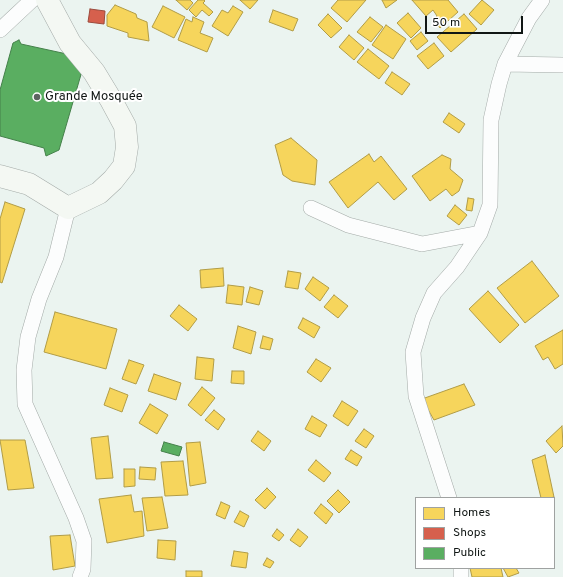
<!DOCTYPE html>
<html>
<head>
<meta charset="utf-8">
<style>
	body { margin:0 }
	#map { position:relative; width:563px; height:577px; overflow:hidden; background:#ebf4f0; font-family:Overpass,sans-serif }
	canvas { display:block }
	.legend { position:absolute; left:415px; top:497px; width:140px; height:72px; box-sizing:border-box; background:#fff; border:1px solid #9fa2a1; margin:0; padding:5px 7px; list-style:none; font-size:12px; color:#101614 }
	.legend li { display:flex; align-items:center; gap:8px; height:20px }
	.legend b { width:20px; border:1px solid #9fa2a1 }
	.scale { position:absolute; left:425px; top:16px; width:98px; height:18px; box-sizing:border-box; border:2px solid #101614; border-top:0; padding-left:5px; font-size:12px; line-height:14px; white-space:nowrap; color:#101614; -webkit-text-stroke:3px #fff; paint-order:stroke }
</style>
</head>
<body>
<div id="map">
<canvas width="563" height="577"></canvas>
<ul class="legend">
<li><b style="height:11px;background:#f6d55c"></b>Homes</li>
<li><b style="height:11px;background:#d6604d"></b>Shops</li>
<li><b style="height:11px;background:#5aae61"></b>Public</li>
</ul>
<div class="scale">50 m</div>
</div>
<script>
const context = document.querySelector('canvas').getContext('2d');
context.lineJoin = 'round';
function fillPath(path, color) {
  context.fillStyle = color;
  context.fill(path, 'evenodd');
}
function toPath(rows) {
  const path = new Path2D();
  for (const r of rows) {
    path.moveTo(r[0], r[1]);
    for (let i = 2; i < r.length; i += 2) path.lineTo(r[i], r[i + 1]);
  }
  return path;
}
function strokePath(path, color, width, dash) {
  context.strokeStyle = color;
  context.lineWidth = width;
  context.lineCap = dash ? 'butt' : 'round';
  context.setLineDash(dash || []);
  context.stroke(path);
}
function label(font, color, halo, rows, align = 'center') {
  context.font = font + ' Overpass,sans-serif';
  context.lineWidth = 4;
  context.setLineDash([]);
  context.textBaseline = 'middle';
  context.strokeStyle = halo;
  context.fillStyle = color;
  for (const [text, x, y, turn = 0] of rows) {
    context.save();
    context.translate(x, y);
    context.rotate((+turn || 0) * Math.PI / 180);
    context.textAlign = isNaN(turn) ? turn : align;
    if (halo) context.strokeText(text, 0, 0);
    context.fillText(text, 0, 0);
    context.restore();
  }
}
const homes = toPath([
	[176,0,190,0,193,3,187,10,176,0],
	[198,0,204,0,205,1,203,3,213,12,209,16,202,10,196,17,189,10,198,0],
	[240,0,258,0,250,9,240,0],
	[338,0,366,0,347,22,331,8,338,0],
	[382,0,397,0,386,8,382,0],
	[412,0,448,0,458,12,440,28,433,20,437,16,433,10,426,16,412,0],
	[482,0,494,10,481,25,469,14,482,0],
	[115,5,136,14,137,18,147,22,149,41,128,37,128,33,107,26,107,15,115,5],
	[163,6,185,17,174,38,152,27,163,6],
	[233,6,243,12,228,36,212,26,222,10,228,13,233,6],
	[273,10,298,19,293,31,269,22,273,10],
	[408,13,421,28,411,38,397,23,408,13],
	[328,14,342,28,331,38,318,25,328,14],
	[464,14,477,29,451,52,437,37,464,14],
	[193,17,204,22,200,33,213,38,207,52,178,40,186,19,192,22,193,17],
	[370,17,383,27,371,42,357,32,370,17],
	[386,25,406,39,393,59,372,45,386,25],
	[421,32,428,41,417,50,410,41,421,32],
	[349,35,364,48,354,60,339,47,349,35],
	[434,43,444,56,428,69,417,56,434,43],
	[368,49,389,66,379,79,357,62,368,49],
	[392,72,410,84,402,95,385,83,392,72],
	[449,113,465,124,459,133,443,122,449,113],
	[291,138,317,160,315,185,292,181,283,175,275,145,291,138],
	[369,154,374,162,381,156,407,189,394,200,378,182,348,208,329,182,369,154],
	[442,155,451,159,450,169,463,180,459,191,452,196,446,189,430,201,412,176,442,155],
	[468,198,474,199,472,211,466,210,468,198],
	[5,202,25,209,2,283,0,282,0,219,5,202],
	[455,205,467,215,459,225,447,216,455,205],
	[532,261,559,296,525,323,497,288,532,261],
	[223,268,224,286,201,288,200,270,223,268],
	[288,271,301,273,298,289,285,287,288,271],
	[313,277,329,288,320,301,305,289,313,277],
	[228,285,244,287,242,305,226,303,228,285],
	[250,287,263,291,259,305,246,302,250,287],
	[488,291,519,325,500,343,469,309,488,291],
	[334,295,348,306,338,318,324,307,334,295],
	[179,305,197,319,188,331,170,316,179,305],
	[55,312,117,329,106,369,44,352,55,312],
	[303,318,320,327,314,338,298,328,303,318],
	[238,326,256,332,251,354,233,348,238,326],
	[563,330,563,364,555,369,548,357,543,360,535,346,563,330],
	[263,336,273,339,270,350,260,348,263,336],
	[197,357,214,359,212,381,195,379,197,357],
	[316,359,331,368,321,382,307,372,316,359],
	[129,360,144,365,136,384,122,379,129,360],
	[232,371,244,371,244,384,231,383,232,371],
	[154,374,181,383,176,400,148,391,154,374],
	[464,384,475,405,434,420,422,399,464,384],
	[202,387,215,398,201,416,188,405,202,387],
	[110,388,128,395,122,412,104,405,110,388],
	[342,401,358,411,348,426,333,416,342,401],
	[150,404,168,415,157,434,139,423,150,404],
	[214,410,225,419,218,430,205,420,214,410],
	[312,416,327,425,320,437,305,429,312,416],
	[562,426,563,446,556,453,546,441,562,426],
	[364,429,374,436,366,448,355,441,364,429],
	[258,431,271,441,264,451,251,441,258,431],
	[108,436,113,478,96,479,91,438,108,436],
	[0,440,25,440,34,488,8,490,0,440],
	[200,442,206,483,190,486,186,443,200,442],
	[351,450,362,457,357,466,345,459,351,450],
	[545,455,554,497,550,498,541,498,532,460,545,455],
	[316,460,331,473,324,482,308,470,316,460],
	[183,461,188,495,165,496,161,462,183,461],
	[140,467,156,468,155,480,139,479,140,467],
	[124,469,135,469,135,486,124,487,124,469],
	[267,488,276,497,265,509,255,500,267,488],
	[338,490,350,502,339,513,327,501,338,490],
	[131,495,134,512,142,511,144,536,107,543,99,499,131,495],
	[162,497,168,528,147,531,142,498,162,497],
	[221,502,230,506,225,519,216,515,221,502],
	[321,504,333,514,326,524,314,513,321,504],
	[240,511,249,516,244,527,234,522,240,511],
	[277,529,284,535,279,541,272,536,277,529],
	[298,529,308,537,300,547,290,540,298,529],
	[70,535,75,566,53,570,50,536,70,535],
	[158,540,176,541,175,560,157,558,158,540],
	[234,551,248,553,246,568,231,566,234,551],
	[267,558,274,562,270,568,263,565,267,558],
	[470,568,501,568,503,577,472,577,470,568],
	[503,568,516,568,519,573,508,577,503,568],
	[186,571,202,571,202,577,186,577,186,571]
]);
const shops = toPath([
	[90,9,105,11,104,24,88,22,90,9]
]);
const public = toPath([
	[19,40,21,44,76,56,82,71,59,150,46,156,44,148,0,136,0,90,13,43,19,40],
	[164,442,182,447,179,456,161,451,164,442]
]);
const street = toPath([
	[0,30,32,0],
	[505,64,563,65],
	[68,208,56,257,39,299,28,337,24,370,25,404,76,518,84,541,83,569,80,577],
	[311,208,348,225,422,244,480,233],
	[449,498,416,396,413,352,423,318,434,293,457,267,480,233,490,205,491,120,499,84,505,64,529,18,542,0],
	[461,568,461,577]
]);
const secondary = toPath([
	[0,176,29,184,68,208,99,193,113,180,124,166,127,147,125,126,111,100,94,72,70,43,47,0]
]);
const markers = [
	[37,97,4,"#5d6461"]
];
const poiNames = [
	["Grande Mosquée",45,97]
];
fillPath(homes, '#f6d55c');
strokePath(homes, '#b19c46', 1);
fillPath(shops, '#d6604d');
strokePath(shops, '#9b4a3c', 1);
fillPath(public, '#5aae61');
strokePath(public, '#44804a', 1);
strokePath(street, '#a3aaa7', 16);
strokePath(secondary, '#a3aaa7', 23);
strokePath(street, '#fcfdfd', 15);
strokePath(secondary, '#f4f8f3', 22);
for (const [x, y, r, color] of markers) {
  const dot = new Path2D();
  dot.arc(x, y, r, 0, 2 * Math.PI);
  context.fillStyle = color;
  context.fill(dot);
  strokePath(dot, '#fff', 1.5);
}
label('13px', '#101614', '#fff', poiNames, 'left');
</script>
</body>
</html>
